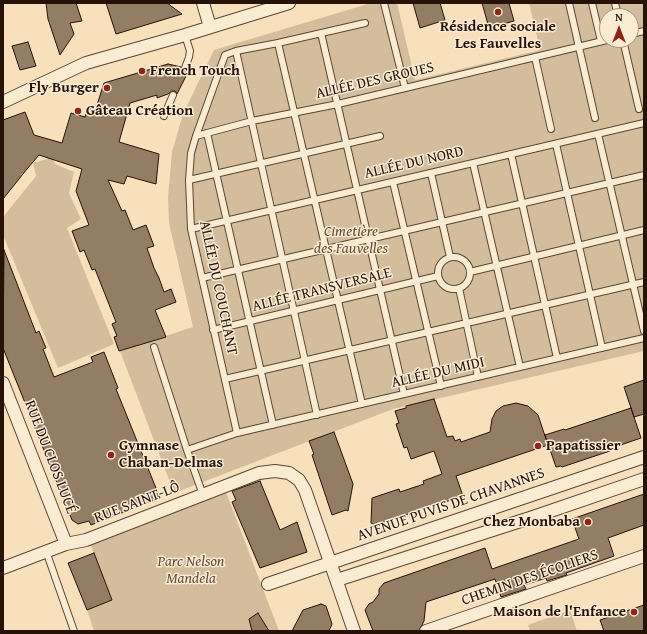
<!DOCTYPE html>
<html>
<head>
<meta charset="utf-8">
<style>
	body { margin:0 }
	#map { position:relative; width:647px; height:634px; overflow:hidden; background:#f8e0bc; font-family:"Gentium Book Plus",serif }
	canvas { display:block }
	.frame { position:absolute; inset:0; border:4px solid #261207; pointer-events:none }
	.north { position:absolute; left:599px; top:8px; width:40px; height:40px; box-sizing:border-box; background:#faebd3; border:1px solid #a59481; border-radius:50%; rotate:0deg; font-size:11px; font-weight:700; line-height:16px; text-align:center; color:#261207 }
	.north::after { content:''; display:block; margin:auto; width:14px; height:18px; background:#8f2418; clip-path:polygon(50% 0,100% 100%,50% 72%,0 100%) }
</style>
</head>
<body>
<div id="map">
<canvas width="647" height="634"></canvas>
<div class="frame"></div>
<div class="north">N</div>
</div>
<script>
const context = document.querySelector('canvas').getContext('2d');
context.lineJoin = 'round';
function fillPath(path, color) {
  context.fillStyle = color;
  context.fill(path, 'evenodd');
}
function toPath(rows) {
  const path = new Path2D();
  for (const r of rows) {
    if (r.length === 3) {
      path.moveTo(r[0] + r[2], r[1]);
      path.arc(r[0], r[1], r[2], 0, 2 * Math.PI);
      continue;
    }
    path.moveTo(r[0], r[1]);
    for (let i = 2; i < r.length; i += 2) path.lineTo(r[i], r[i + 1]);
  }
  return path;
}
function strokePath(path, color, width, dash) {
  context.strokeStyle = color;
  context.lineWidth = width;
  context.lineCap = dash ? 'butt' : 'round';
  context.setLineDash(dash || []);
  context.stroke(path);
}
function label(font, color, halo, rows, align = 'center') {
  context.font = font + ' "Gentium Book Plus",serif';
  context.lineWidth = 3;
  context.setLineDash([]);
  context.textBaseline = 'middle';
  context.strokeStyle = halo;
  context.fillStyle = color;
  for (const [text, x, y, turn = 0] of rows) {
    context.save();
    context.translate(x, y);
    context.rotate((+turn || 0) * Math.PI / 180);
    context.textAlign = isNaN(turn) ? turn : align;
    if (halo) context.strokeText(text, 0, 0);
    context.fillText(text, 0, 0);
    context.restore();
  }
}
const green = toPath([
	[371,3,397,3,415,80,540,50,529,3,644,3,644,351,393,409,174,493,120,351,193,327,169,223,168,197,172,152,183,114,214,50],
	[607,16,631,16,631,40,607,40],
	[49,149,55,164,74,172,69,193,81,219,67,228,114,344,58,368,3,235,3,217,36,176,33,163,47,159],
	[226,492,279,631,94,631,87,610,112,600,90,543],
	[570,610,577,631,530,631,528,625]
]);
const building = toPath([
	[46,3,76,3,82,21,70,23,74,34,60,55,48,19,46,3],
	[106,3,167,3,182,14,116,34,106,3],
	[413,3,440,3,445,20,420,28,413,3],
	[482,3,509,3,514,21,489,28,482,3],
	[28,42,36,66,20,70,12,46,28,42],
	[168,64,181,67,181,71,184,72,189,70,177,94,175,91,172,91,168,94,157,98,157,95,130,103,119,142,159,154,156,184,127,176,124,184,108,180,122,211,125,210,133,230,146,225,154,246,147,248,154,268,159,278,164,292,171,289,176,302,155,310,166,337,119,351,114,337,117,336,112,324,116,322,95,269,92,270,84,250,80,252,72,231,89,225,76,191,82,169,39,155,27,169,3,199,3,120,25,112,34,135,62,143,71,113,85,117,87,111,97,105,104,83,168,64],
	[4,250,36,333,39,331,46,348,43,349,54,377,93,362,91,357,104,352,118,388,116,389,160,498,91,525,89,521,78,524,72,520,3,348,4,250],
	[644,380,644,414,634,417,624,387,644,380],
	[434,399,447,437,453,436,455,441,460,439,461,442,490,432,492,419,496,411,503,406,516,403,528,406,538,415,548,445,456,476,463,496,375,525,371,523,372,498,399,489,400,492,424,484,423,481,442,474,434,451,411,459,407,447,404,448,396,424,399,423,395,411,406,408,406,406,434,399],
	[631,408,641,438,609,449,610,451,562,467,561,466,556,467,545,435,564,429,565,430,631,408],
	[334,432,353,484,348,511,346,510,332,515,312,455,314,454,309,441,334,432],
	[260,481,280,530,297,522,307,552,260,568,232,502,236,500,232,491,260,481],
	[644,494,644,525,608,538,614,556,566,573,567,575,547,581,546,578,524,585,526,589,501,597,495,579,426,602,424,621,419,631,373,631,365,610,369,604,373,602,379,594,379,589,384,583,485,548,492,569,579,539,572,519,644,494],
	[94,553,112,600,87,610,68,563,94,553],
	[321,604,326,606,332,624,329,631,292,631,303,610,321,604],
	[644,605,644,631,604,631,600,620,644,605],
	[258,613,269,631,252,631,249,619,258,613]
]);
const lane = toPath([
	[384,3,405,88],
	[569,3,595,118],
	[592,3,601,41],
	[615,3,618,16],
	[321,33,404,394],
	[631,34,644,31],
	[623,40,639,109],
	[278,43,362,404],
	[236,51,317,415],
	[535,57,551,129],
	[185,68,189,57,190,51,185,35],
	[164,116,173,95],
	[207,133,273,425],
	[598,134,644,331],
	[196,136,252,121,338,104,607,40],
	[556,144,602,348],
	[511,154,557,358],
	[473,163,520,367],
	[431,173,450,257],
	[189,180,380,136],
	[393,182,441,386],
	[191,229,644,123],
	[454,273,16],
	[470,272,644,230],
	[202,278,644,175],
	[459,288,478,377],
	[213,330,438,276],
	[154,347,187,450,203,495],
	[225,379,644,282],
	[237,433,191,229,189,180,191,153,196,136,225,55,236,51,278,43,365,23],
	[187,450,237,433,644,338],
	[46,551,74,631]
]);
const street = toPath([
	[203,3,210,27],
	[3,102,86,63,185,35,289,3],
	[3,383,66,544],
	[3,568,66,544,86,540,259,473,275,471,289,473,299,480,305,490,354,631],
	[337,580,530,518,644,479],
	[268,584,644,457],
	[426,631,644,556]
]);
const markers = [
	[498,12,4,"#8f2418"],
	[142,71,4,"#8f2418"],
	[107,88,4,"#8f2418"],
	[78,111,4,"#8f2418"],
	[538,446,4,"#8f2418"],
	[111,455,4,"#8f2418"],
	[588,522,4,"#8f2418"],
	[634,612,4,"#8f2418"]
];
const poiNames = [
	["Résidence sociale",498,27,"center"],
	["Les Fauvelles",498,44,"center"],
	["French Touch",150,71],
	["Fly Burger",99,88,"right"],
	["Gâteau Création",86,111],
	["Gymnase",119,446],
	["Chaban-Delmas",119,463],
	["Papatissier",546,446],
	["Chez Monbaba",580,522,"right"],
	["Maison de l'Enfance",626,612,"right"]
];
const streetNames = [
	["ALLÉE DES GROUES",375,81,-13],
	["ALLÉE DU NORD",414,163,-13],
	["ALLÉE DU COUCHANT",218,288,78],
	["ALLÉE TRANSVERSALE",322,290,-14],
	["ALLÉE DU MIDI",438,373,-13],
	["RUE DU CLOS LUCÉ",50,457,69],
	["RUE SAINT-LÔ",137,503,-21],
	["AVENUE PUVIS DE CHAVANNES",451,505,-19],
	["CHEMIN DES ÉCOLIERS",530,578,-19]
];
const parkNames = [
	["Cimetière",351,232],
	["des Fauvelles",351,249],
	["Parc Nelson",191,562],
	["Mandela",191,579]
];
fillPath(green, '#d4bd9d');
fillPath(building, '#937d65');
strokePath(building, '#261207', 1);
strokePath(lane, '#5a4634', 8);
strokePath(street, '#5a4634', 14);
strokePath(lane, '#faebd3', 6);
strokePath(street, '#faebd3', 12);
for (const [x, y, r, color] of markers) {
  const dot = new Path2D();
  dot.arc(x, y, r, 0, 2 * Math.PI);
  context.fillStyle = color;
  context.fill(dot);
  strokePath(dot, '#faebd3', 1.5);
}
label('bold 15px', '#261207', '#faebd3', poiNames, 'left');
label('15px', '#261207', '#faebd3', streetNames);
label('italic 15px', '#634e3c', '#faebd3', parkNames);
</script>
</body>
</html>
